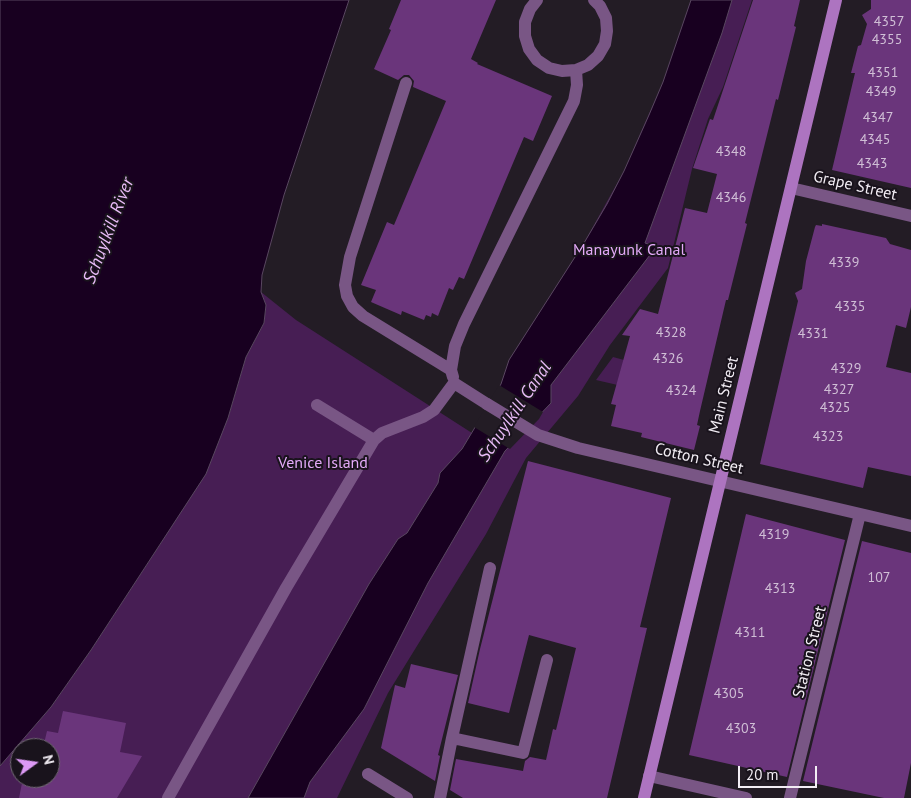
<!DOCTYPE html>
<html>
<head>
<meta charset="utf-8">
<style>
	body { margin:0 }
	#map { position:relative; width:911px; height:798px; overflow:hidden; background:#231c25; font-family:"PT Sans",sans-serif }
	canvas { display:block }
	.north { position:absolute; left:10px; top:738px; width:50px; height:50px; box-sizing:border-box; background:#19131c; border:1px solid #706a72; border-radius:50%; rotate:76deg; font-size:14px; font-weight:700; line-height:20px; text-align:center; color:#f2edf4 }
	.north::after { content:''; display:block; margin:auto; width:18px; height:22px; background:#dc99f4; clip-path:polygon(50% 0,100% 100%,50% 72%,0 100%) }
	.scale { position:absolute; left:738px; top:766px; width:79px; height:22px; box-sizing:border-box; border:2px solid #f2edf4; border-top:0; padding-left:6px; font-size:15px; line-height:18px; white-space:nowrap; color:#f2edf4; -webkit-text-stroke:4px #19131c; paint-order:stroke }
</style>
</head>
<body>
<div id="map">
<canvas width="911" height="798"></canvas>
<div class="north">N</div>
<div class="scale">20 m</div>
</div>
<script>
const context = document.querySelector('canvas').getContext('2d');
context.lineJoin = 'round';
function fillPath(path, color) {
  context.fillStyle = color;
  context.fill(path, 'evenodd');
}
function toPath(rows) {
  const path = new Path2D();
  for (const r of rows) {
    path.moveTo(r[0], r[1]);
    for (let i = 2; i < r.length; i += 2) path.lineTo(r[i], r[i + 1]);
  }
  return path;
}
function strokePath(path, color, width, dash) {
  context.strokeStyle = color;
  context.lineWidth = width;
  context.lineCap = dash ? 'butt' : 'round';
  context.setLineDash(dash || []);
  context.stroke(path);
}
function label(font, color, halo, rows, align = 'center') {
  context.font = font + ' "PT Sans",sans-serif';
  context.lineWidth = 4;
  context.setLineDash([]);
  context.textBaseline = 'middle';
  context.strokeStyle = halo;
  context.fillStyle = color;
  for (const [text, x, y, turn = 0] of rows) {
    context.save();
    context.translate(x, y);
    context.rotate((+turn || 0) * Math.PI / 180);
    context.textAlign = isNaN(turn) ? turn : align;
    if (halo) context.strokeText(text, 0, 0);
    context.fillText(text, 0, 0);
    context.restore();
  }
}
const green = toPath([
	[691,0,752,0,723,87,708,119,692,169,668,268,610,345,578,396,526,458,486,534,388,693,337,798,0,798,0,766,51,707,91,650,161,543,228,418,246,357,264,323,266,305,261,292,296,320,472,433,501,384,509,360,584,243,624,171,663,82],
	[20,748,50,748,50,778,20,778],
	[613,357,624,360,648,392,596,380]
]);
const water = toPath([
	[0,0,349,0,284,195,262,275,261,292,266,305,264,323,246,357,228,418,206,474,91,650,51,707,0,766,0,0],
	[691,0,732,0,722,33,645,243,656,247,551,385,551,403,505,451,428,583,364,709,310,782,304,798,248,798,369,584,398,539,407,533,438,483,440,473,462,449,501,384,509,360,584,243,607,204,624,171,649,115,663,82,691,0]
]);
const pier = toPath([
	[499,385,543,412,539,419,510,449,474,427]
]);
const building = toPath([
	[401,0,496,0,471,59,478,63,477,64,552,96,533,141,524,137,464,279,459,277,453,290,449,288,438,316,432,313,431,317,426,315,424,320,402,311,401,315,371,302,376,290,361,285,387,222,394,225,446,101,413,87,414,81,409,75,404,75,398,80,374,69,391,30,389,29],
	[753,0,800,0,794,26,796,27,778,100,776,99,745,223,747,224,728,300,726,300,700,411,697,425,700,426,694,450,641,437,642,433,611,426,616,405,611,404,630,336,622,335,640,309,658,314,685,208,707,213,717,174,693,168,710,119,713,120],
	[871,0,911,0,911,188,832,170,855,73,851,73,858,46,861,45,867,24,862,15,871,9],
	[822,224,886,238,890,244,911,250,911,307,906,328,896,325,886,367,911,373,911,476,868,467,863,488,760,464,798,301,795,293,802,289,806,261,815,227,816,225,822,226],
	[528,461,671,498,640,627,647,628,607,798,463,798,450,790,456,759,523,771,525,761,530,757,546,760,553,729,556,730,576,648,529,635,509,713,468,703,480,649],
	[746,514,845,540,787,777,689,755],
	[862,541,911,553,911,763,904,798,884,798,803,781],
	[411,664,458,675,438,755,440,756,435,781,381,748,395,685,405,688],
	[63,711,126,723,120,752,142,756,117,798,19,798,23,778,50,778,50,748,43,748,47,731,58,733]
]);
const lane = toPath([
	[537,0,530,9,525,22,525,36,529,49,537,60,549,68,562,71,576,70,588,65,598,56,605,44,607,31,606,18,600,6,594,0],
	[406,83,350,257,345,285,347,296,353,307,363,316,451,370],
	[453,377,451,370,455,346,464,324,574,101,577,85,576,70],
	[317,405,374,440],
	[452,738,523,753,547,660],
	[168,798,286,588,374,440,382,433,423,417,434,410,454,383,487,404],
	[440,798,452,738,490,568]
]);
const street = toPath([
	[791,188,911,216],
	[487,404,538,435,578,448,911,526],
	[368,774,407,798],
	[649,776,746,798],
	[790,798,860,514]
]);
const secondary = toPath([
	[644,798,836,0]
]);
const numberNames = [
	["4357",889,22],
	["4355",887,40],
	["4351",883,73],
	["4349",881,92],
	["4347",878,118],
	["4345",875,140],
	["4348",731,152],
	["4343",872,164],
	["4346",731,198],
	["4339",844,263],
	["4335",850,307],
	["4328",671,333],
	["4331",813,334],
	["4326",668,359],
	["4329",846,369],
	["4327",839,390],
	["4324",681,391],
	["4325",835,408],
	["4323",828,437],
	["4319",774,535],
	["107",879,578],
	["4313",780,589],
	["4311",750,633],
	["4305",729,694],
	["4303",741,729]
];
const streetNames = [
	["Grape Street",855,186,13],
	["Main Street",724,395,-76],
	["Cotton Street",699,459,13],
	["Station Street",810,652,-76]
];
const parkNames = [
	["Manayunk Canal",629,250],
	["Venice Island",323,463]
];
const waterNames = [
	["Schuylkill River",109,231,-69],
	["Schuylkill Canal",515,412,-56]
];
fillPath(green, '#471e54');
fillPath(water, '#180020');
strokePath(water, '#594760', 1);
fillPath(pier, '#231c25');
fillPath(building, '#6a357b');
strokePath(lane, '#795685', 12);
strokePath(street, '#795685', 12);
strokePath(secondary, '#ad74c0', 12);
label('14px', '#d0bfd6', null, numberNames);
label('16px', '#f2edf4', '#19131c', streetNames);
label('16px', '#e4aaf9', '#19131c', parkNames);
label('italic 18px', '#e7bbf6', '#19131c', waterNames);
</script>
</body>
</html>
